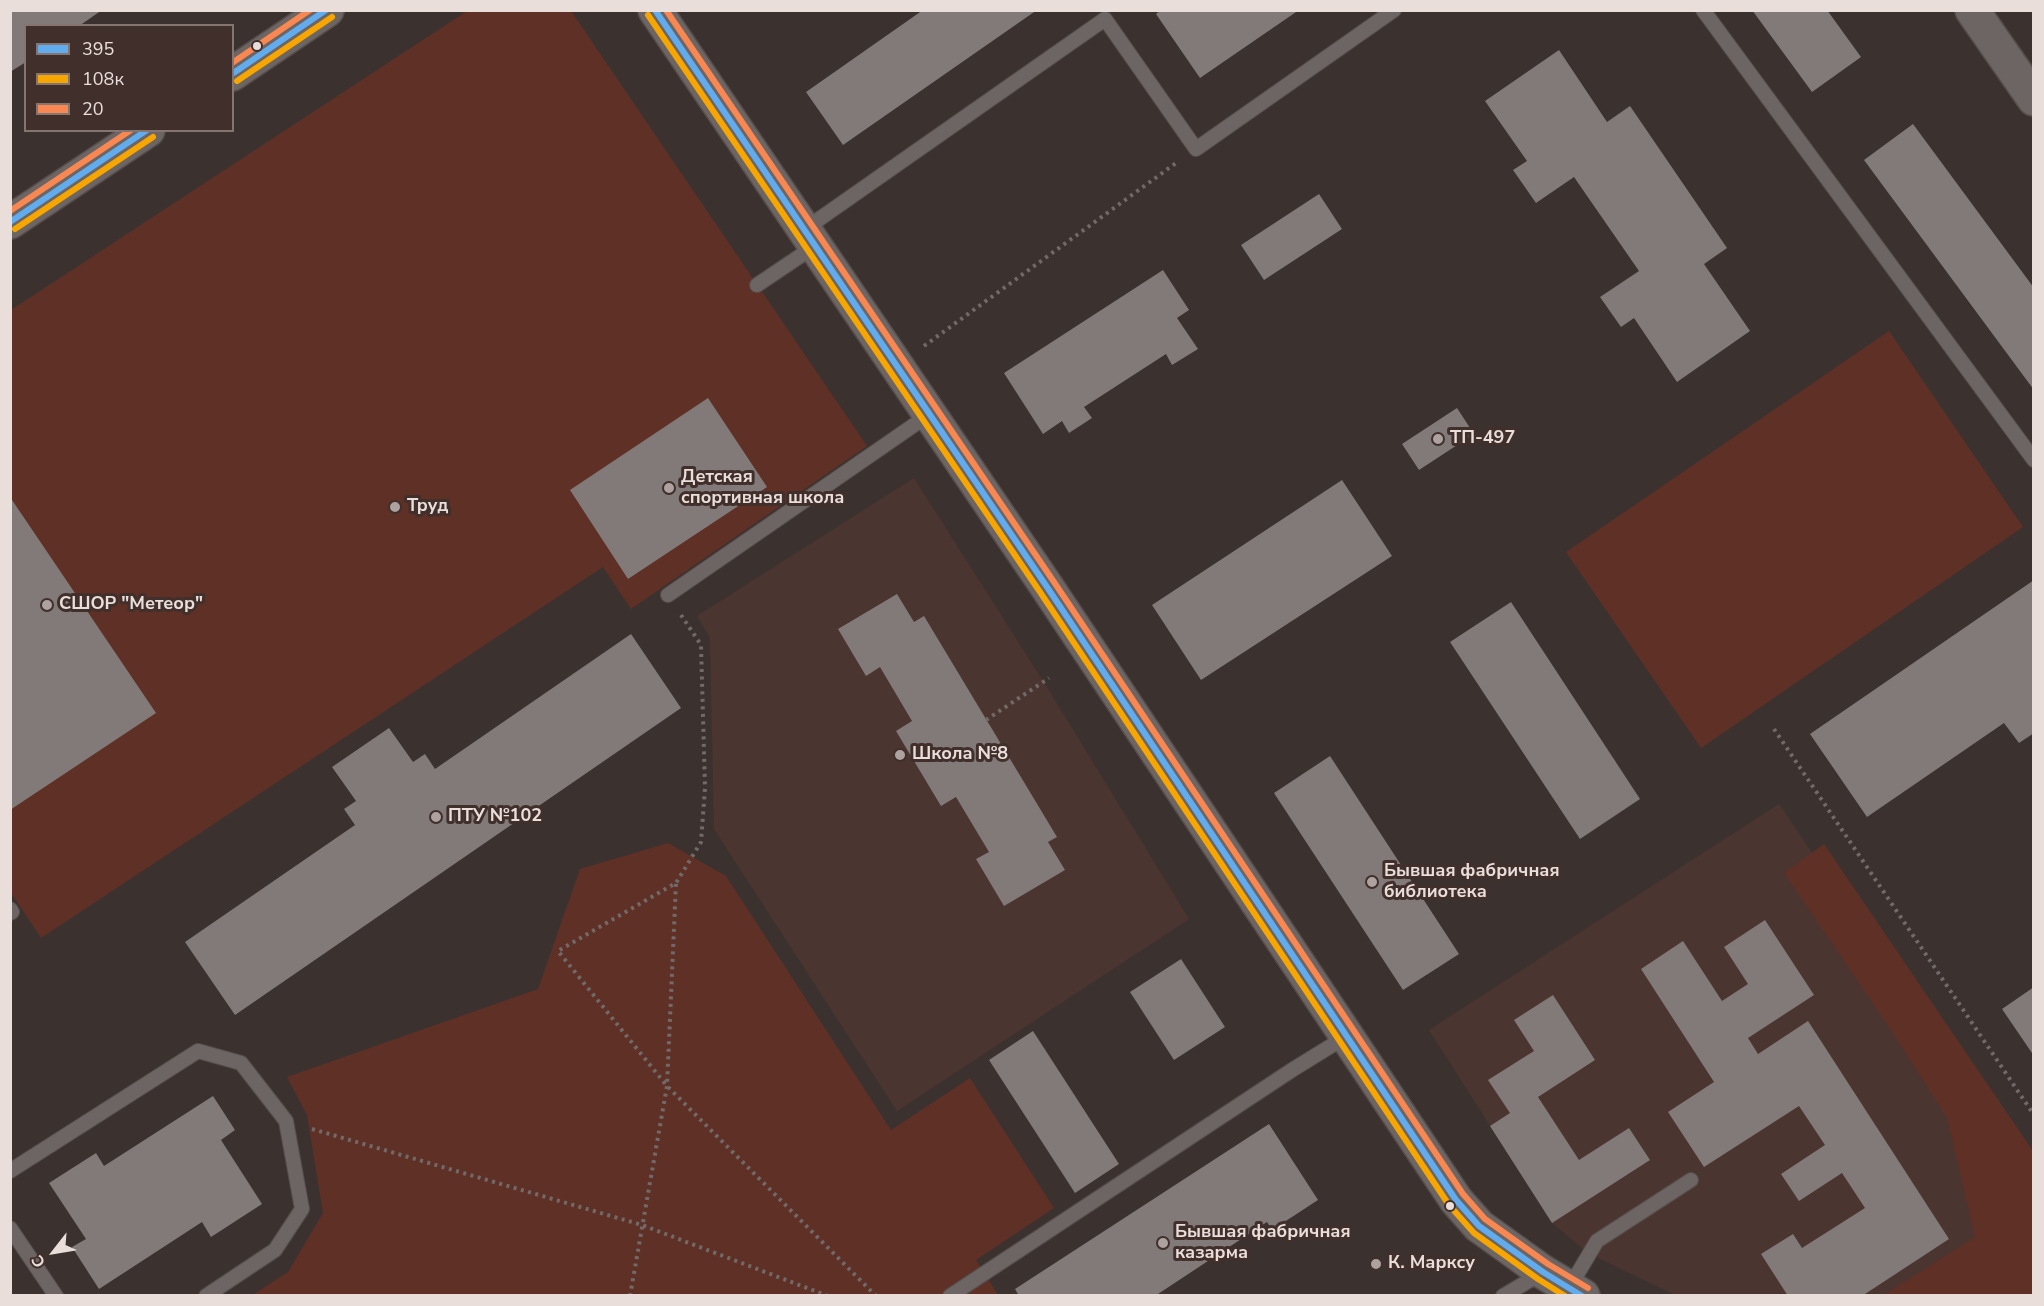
<!DOCTYPE html>
<html>
<head>
<meta charset="utf-8">
<style>
	body { margin:0 }
	#map { position:relative; width:2044px; height:1306px; overflow:hidden; background:#3b3230; font-family:"Nunito Sans",sans-serif }
	canvas { display:block }
	.frame { position:absolute; inset:0; border:12px solid #eadedb; pointer-events:none }
	.legend { position:absolute; left:24px; top:24px; width:210px; height:108px; box-sizing:border-box; background:#402f2b; border:2px solid #847571; margin:0; padding:8px 10px; list-style:none; font-size:18px; color:#eadedb }
	.legend li { display:flex; align-items:center; gap:12px; height:30px }
	.legend b { width:30px; border:2px solid #847571 }
	.north { position:absolute; left:24px; top:1222px; width:60px; height:60px; -webkit-text-stroke:4px #402f2b; paint-order:stroke; rotate:239deg; font-size:16px; font-weight:700; line-height:24px; text-align:center; color:#eadedb }
	.north::after { content:''; display:block; margin:auto; width:21px; height:27px; background:#eadedb; clip-path:polygon(50% 0,100% 100%,50% 72%,0 100%) }
</style>
</head>
<body>
<div id="map">
<canvas width="2044" height="1306"></canvas>
<div class="frame"></div>
<ul class="legend">
<li><b style="height:8px;background:#60acee"></b>395</li>
<li><b style="height:8px;background:#f7a600"></b>108к</li>
<li><b style="height:8px;background:#f88751"></b>20</li>
</ul>
<div class="north">С</div>
</div>
<script>
const context = document.querySelector('canvas').getContext('2d');
context.lineJoin = 'round';
function fillPath(path, color) {
  context.fillStyle = color;
  context.fill(path, 'evenodd');
}
function toPath(rows) {
  const path = new Path2D();
  for (const r of rows) {
    path.moveTo(r[0], r[1]);
    for (let i = 2; i < r.length; i += 2) path.lineTo(r[i], r[i + 1]);
  }
  return path;
}
function strokePath(path, color, width, dash) {
  context.strokeStyle = color;
  context.lineWidth = width;
  context.lineCap = dash ? 'butt' : 'round';
  context.setLineDash(dash || []);
  context.stroke(path);
}
function label(font, color, halo, rows, align = 'center') {
  context.font = font + ' "Nunito Sans",sans-serif';
  context.lineWidth = 6;
  context.setLineDash([]);
  context.textBaseline = 'middle';
  context.strokeStyle = halo;
  context.fillStyle = color;
  for (const [text, x, y, turn = 0] of rows) {
    context.save();
    context.translate(x, y);
    context.rotate((+turn || 0) * Math.PI / 180);
    context.textAlign = isNaN(turn) ? turn : align;
    if (halo) context.strokeText(text, 0, 0);
    context.fillText(text, 0, 0);
    context.restore();
  }
}
const built = toPath([
	[914,478,1043,681,1189,919,897,1111,714,829,710,638,697,616],
	[1779,804,2033,1180,1942,1295,1675,1295,1588,1253,1552,1223,1429,1030]
]);
const green = toPath([
	[467,11,571,11,867,446,631,609,603,567,41,938,11,893,11,310],
	[1889,331,2023,527,1701,748,1566,552],
	[668,843,726,876,891,1130,970,1078,1054,1208,976,1260,998,1295,251,1296,288,1272,323,1213,307,1115,287,1077,538,989,580,869],
	[1824,844,2033,1151,2033,1295,1884,1295,1975,1237,1947,1118,1893,1033,1784,873]
]);
const building = toPath([
	[10,10,102,10,79,26,26,26,26,62,10,72],
	[923,10,1037,10,843,145,806,92],
	[1161,10,1299,10,1200,78,1156,14],
	[1752,10,1827,10,1861,57,1812,92],
	[1559,50,1607,122,1630,106,1727,248,1704,264,1750,331,1677,382,1634,318,1621,327,1600,297,1639,271,1574,177,1536,203,1513,170,1527,161,1485,101],
	[1913,124,2034,288,2034,390,1864,160],
	[1319,194,1342,229,1264,280,1241,245],
	[1163,270,1189,310,1177,318,1198,349,1172,365,1166,354,1084,407,1092,418,1069,433,1062,421,1043,434,1004,373],
	[708,398,767,487,628,579,570,490],
	[1457,408,1474,434,1419,470,1402,444],
	[1342,480,1392,556,1201,680,1152,605],
	[10,497,156,713,10,810],
	[2034,580,2034,733,2019,743,2004,723,1867,817,1810,734],
	[897,594,914,622,924,616,1057,837,1048,842,1065,870,1004,906,976,859,989,852,956,797,941,806,896,731,912,721,880,667,866,676,838,629],
	[1511,602,1640,799,1580,839,1450,642],
	[631,634,681,708,235,1015,185,942,355,825,344,809,356,801,332,767,389,728,413,762,425,754,435,769],
	[1330,756,1459,954,1403,990,1274,793],
	[1765,920,1814,995,1748,1038,1758,1054,1808,1021,1949,1239,1862,1296,1788,1296,1761,1254,1793,1234,1802,1248,1865,1208,1842,1173,1799,1201,1781,1174,1825,1145,1799,1106,1704,1167,1668,1112,1714,1082,1641,969,1683,941,1722,1001,1748,984,1724,947],
	[1181,959,1225,1027,1174,1060,1130,992],
	[2034,987,2034,1056,2002,1009],
	[1553,995,1595,1060,1538,1097,1579,1160,1629,1128,1650,1160,1552,1223,1490,1126,1510,1113,1488,1080,1534,1051,1514,1020],
	[1033,1031,1119,1164,1075,1193,989,1060],
	[213,1096,235,1130,221,1140,262,1204,211,1237,202,1222,99,1289,72,1247,86,1239,49,1183,96,1153,104,1166],
	[1269,1124,1318,1200,1272,1230,1267,1222,1155,1296,1019,1296,1015,1289]
]);
const path = toPath([
	[924,346,1176,163],
	[681,615,701,645,705,788,701,842,676,883,558,951,667,1086,876,1296],
	[986,720,1049,678],
	[1774,729,2034,1115],
	[312,1129,642,1225,828,1296],
	[630,1296,667,1086,676,883]
]);
const lane = toPath([
	[1703,10,2034,460],
	[805,229,1105,19,1196,149,1394,10],
	[757,285,815,246],
	[668,595,930,414],
	[10,909,12,912,10,913],
	[10,1171,198,1051,241,1063,286,1121,302,1209,275,1250,206,1296],
	[10,1228,56,1296],
	[1569,1288,1597,1241,1691,1180],
	[950,1296,1292,1070,1347,1036],
	[1503,1296,1542,1273]
]);
const secondary = toPath([
	[655,10,1047,587,1456,1200,1479,1226,1543,1272,1583,1296],
	[1972,10,2034,99],
	[232,74,327,10],
	[10,222,148,130]
]);
const bus1 = toPath([
	[655,10,1047,587,1456,1200,1479,1226,1543,1272,1582,1296],
	[232,74,326,10],
	[10,222,147,130]
]);
const bus2 = toPath([
	[648,15,1040,592,1449,1205,1474,1233,1538,1279,1565,1296],
	[237,81,332,17],
	[15,229,153,137]
]);
const bus3 = toPath([
	[666,10,1054,582,1463,1194,1485,1219,1548,1264,1588,1288],
	[232,63,310,10],
	[10,211,131,130]
]);
const markers = [
	[257,46,5,"#eadedb"],
	[1438,439,6,"#ada29f"],
	[669,488,6,"#ada29f"],
	[395,507,6,"#ada29f"],
	[47,605,6,"#ada29f"],
	[900,755,6,"#ada29f"],
	[436,817,6,"#ada29f"],
	[1372,882,6,"#ada29f"],
	[1450,1206,5,"#eadedb"],
	[1163,1243,6,"#ada29f"],
	[1376,1264,6,"#ada29f"]
];
const poiNames = [
	["ТП-497",1450,439],
	["Детская",681,478],
	["спортивная школа",681,499],
	["Труд",407,507],
	["СШОР \"Метеор\"",59,605],
	["Школа №8",912,755],
	["ПТУ №102",448,817],
	["Бывшая фабричная",1384,872],
	["библиотека",1384,893],
	["Бывшая фабричная",1175,1233],
	["казарма",1175,1254],
	["К. Марксу",1388,1264]
];
fillPath(built, '#4b3530');
fillPath(green, '#5f3026');
fillPath(building, '#817a78');
strokePath(lane, '#564e4b', 16);
strokePath(secondary, '#564e4b', 36);
strokePath(path, '#716a68', 4, [3, 4.5]);
strokePath(lane, '#6c6564', 14);
strokePath(secondary, '#6c6564', 33);
strokePath(bus1, '#60acee', 6);
strokePath(bus2, '#f7a600', 6);
strokePath(bus3, '#f88751', 6);
for (const [x, y, r, color] of markers) {
  const dot = new Path2D();
  dot.arc(x, y, r, 0, 2 * Math.PI);
  context.fillStyle = color;
  context.fill(dot);
  strokePath(dot, '#402f2b', 2);
}
label('bold 18px', '#eadedb', '#402f2b', poiNames, 'left');
</script>
</body>
</html>
